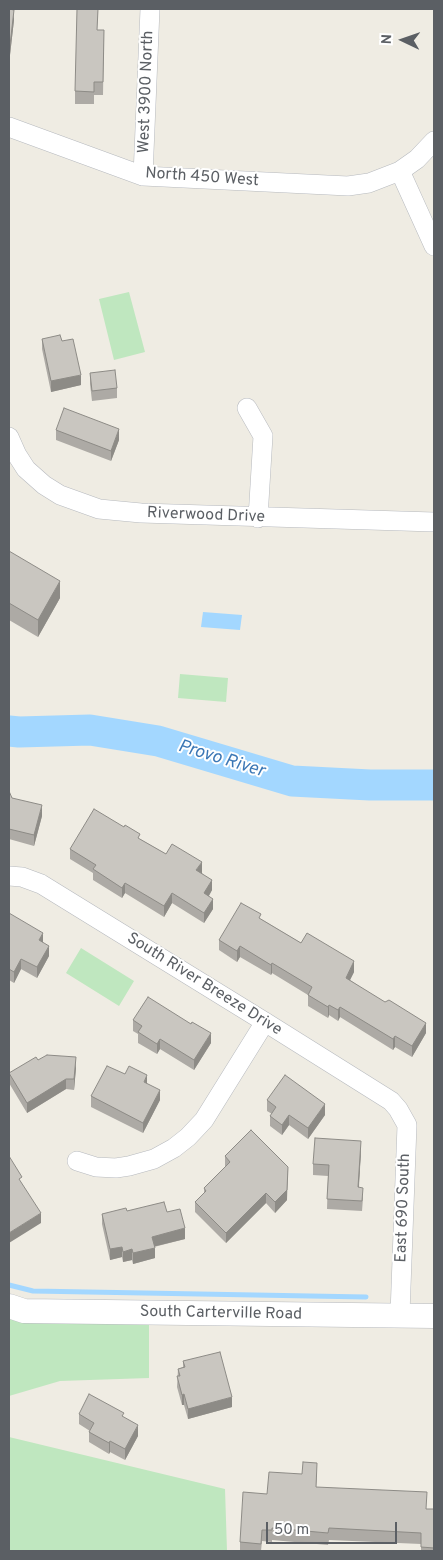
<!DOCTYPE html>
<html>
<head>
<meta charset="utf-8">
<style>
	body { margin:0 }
	#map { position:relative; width:443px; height:1560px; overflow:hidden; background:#efece3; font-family:Overpass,sans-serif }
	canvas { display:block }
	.frame { position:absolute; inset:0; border:10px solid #5b5f64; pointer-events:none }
	.north { position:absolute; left:378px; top:15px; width:50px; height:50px; -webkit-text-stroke:4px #fff; paint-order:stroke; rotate:273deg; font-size:14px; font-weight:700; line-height:20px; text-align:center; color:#5b5f64 }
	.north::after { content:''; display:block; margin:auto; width:18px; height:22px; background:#5b5f64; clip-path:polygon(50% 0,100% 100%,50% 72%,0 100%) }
	.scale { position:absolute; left:266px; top:1522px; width:131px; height:22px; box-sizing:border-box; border:2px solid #5b5f64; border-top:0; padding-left:6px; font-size:15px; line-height:18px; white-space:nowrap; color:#5b5f64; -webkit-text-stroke:4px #fff; paint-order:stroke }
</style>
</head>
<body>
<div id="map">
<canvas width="443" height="1560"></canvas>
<div class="frame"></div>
<div class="north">N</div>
<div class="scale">50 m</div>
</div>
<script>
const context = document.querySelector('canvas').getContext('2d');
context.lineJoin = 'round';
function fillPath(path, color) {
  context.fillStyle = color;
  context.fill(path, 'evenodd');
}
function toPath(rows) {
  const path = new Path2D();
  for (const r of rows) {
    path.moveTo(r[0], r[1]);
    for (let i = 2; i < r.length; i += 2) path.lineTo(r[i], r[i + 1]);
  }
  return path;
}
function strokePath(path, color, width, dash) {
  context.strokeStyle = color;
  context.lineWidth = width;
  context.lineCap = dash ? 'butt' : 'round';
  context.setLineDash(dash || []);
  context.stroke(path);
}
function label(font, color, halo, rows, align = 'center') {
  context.font = font + ' Overpass,sans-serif';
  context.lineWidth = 4;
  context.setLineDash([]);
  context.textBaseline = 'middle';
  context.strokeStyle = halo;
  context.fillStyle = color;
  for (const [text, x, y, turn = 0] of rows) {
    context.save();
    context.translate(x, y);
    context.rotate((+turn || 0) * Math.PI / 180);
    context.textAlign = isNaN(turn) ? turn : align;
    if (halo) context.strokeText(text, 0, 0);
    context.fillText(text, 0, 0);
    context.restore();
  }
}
const green = toPath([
	[129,292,145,352,114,360,99,299],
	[180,674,228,678,226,702,178,698],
	[81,948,134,981,119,1006,66,973],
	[9,1314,149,1319,149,1378,60,1381,9,1396],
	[9,1437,225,1489,227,1551,9,1551]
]);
const water = toPath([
	[203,612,242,615,240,630,201,627]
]);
const stream = toPath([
	[9,1285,33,1291,366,1297]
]);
const river = toPath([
	[9,731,19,732,90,730,158,741,292,781,370,785,434,785]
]);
const minor = toPath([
	[9,127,143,176,348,186,369,183,400,171,417,159,434,141],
	[400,171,434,246],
	[143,176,150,9],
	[247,408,263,436,258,518],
	[9,437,17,455,26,469,44,485,60,495,99,509,141,513,434,522],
	[9,876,22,877,41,884,265,1022,391,1101,398,1109,407,1125,400,1314],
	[77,1161,96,1167,116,1168,129,1166,154,1159,174,1148,188,1137,204,1120,265,1022]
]);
const tertiary = toPath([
	[9,1306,24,1311,434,1316]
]);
const wall = toPath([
	[9,9,14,20,10,55,9,55],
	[98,9,97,30,104,30,103,95,94,95,94,104,75,104,75,91],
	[42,339,62,341,81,385,51,392,42,349],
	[90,373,117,388,117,398,92,401,90,384],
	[56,430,119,440,111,461,56,440],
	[9,551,60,598,38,637,9,620],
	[9,791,12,798,42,816,34,846,9,839],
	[140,839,166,854,202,873,212,890,209,896,213,909,204,923,172,903,164,917,125,893,122,898,93,880,93,873,70,859,70,849],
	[9,913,43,942,49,956,37,978,21,969,14,983,9,980],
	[261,919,301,943,354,972,350,980,426,1033,412,1057,395,1047,393,1050,340,1017,338,1021,329,1015,328,1018,308,1006,308,995,272,973,271,975,240,957,237,962,219,950,219,940],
	[133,1020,211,1043,194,1070,160,1049,157,1054,138,1043,138,1034,133,1031],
	[38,1060,76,1068,74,1090,66,1089,27,1113,9,1083,9,1073],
	[125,1074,160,1100,143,1133,91,1107,91,1096],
	[267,1100,325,1115,308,1139,289,1125,282,1135,270,1126,270,1116,272,1114,267,1111],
	[361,1151,359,1187,363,1198,362,1211,327,1209,328,1176,313,1175,313,1164],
	[225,1156,287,1200,275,1213,266,1203,226,1243,195,1212,195,1202,204,1193,204,1188,225,1167],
	[127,1211,167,1212,185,1239,154,1247,155,1258,133,1264,132,1260,123,1262,122,1257,110,1260,102,1224,102,1214],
	[183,1361,232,1407,188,1419,184,1405,182,1405,177,1387,178,1369,183,1367],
	[79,1414,124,1418,138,1436,125,1460,110,1452,109,1454,89,1442,89,1432,90,1431,79,1424],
	[317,1475,316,1487,427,1509,434,1509,434,1551,421,1551,421,1544,329,1540,328,1545,272,1540,272,1542,262,1541,261,1551,240,1551,240,1542,267,1494]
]);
const shadedWall = toPath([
	[14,10,14,20,10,55,10,45],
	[81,375,81,385,51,392,51,381],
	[119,429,119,440,111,461,111,451],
	[60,581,60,598,38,637,38,620],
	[42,805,42,816,34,846,34,835],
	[202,862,202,873,196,881,196,870],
	[212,880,212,890,204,904,204,893],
	[125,883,125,893,122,898,122,888],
	[172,893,172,903,164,917,164,906],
	[213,899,213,909,204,923,204,913],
	[43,933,43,944,39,940],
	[49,946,49,956,37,978,37,967],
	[240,946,240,957,237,962,237,951],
	[21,959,21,969,14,983,14,972],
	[354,961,354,972,346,988,346,978],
	[272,963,272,973,271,975,271,965],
	[329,1005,329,1015,328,1018,328,1007],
	[340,1007,340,1017,338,1021,338,1010],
	[426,1023,426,1033,412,1057,412,1046],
	[211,1033,211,1043,194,1070,194,1060],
	[395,1036,395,1047,393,1050,393,1039],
	[160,1039,160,1049,157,1054,157,1044],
	[76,1057,76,1068,74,1090,74,1079],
	[147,1075,147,1086,144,1082],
	[66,1079,66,1089,27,1113,27,1103],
	[160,1090,160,1100,143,1133,143,1123],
	[325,1104,325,1115,308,1139,308,1128],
	[289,1115,289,1125,282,1135,282,1125],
	[361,1141,361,1151,358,1198,358,1187],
	[288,1167,287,1200,275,1213,275,1202],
	[266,1193,266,1203,226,1243,226,1233],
	[41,1213,41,1223,9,1243,9,1233],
	[185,1228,185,1239,152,1247,152,1237],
	[122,1247,122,1257,110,1260,110,1249],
	[155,1248,155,1258,133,1264,133,1253],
	[132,1249,132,1260,123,1262,123,1252],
	[184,1394,184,1405,182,1405,182,1395],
	[232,1397,232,1407,188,1419,188,1409],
	[138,1425,138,1436,125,1460,125,1449],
	[110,1441,110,1452,109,1454,109,1443]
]);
const building = toPath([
	[9,9,14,10,10,45,9,45,9,9],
	[77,9,98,9,97,30,104,30,103,82,94,82,94,92,75,91,77,9],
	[60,335,62,341,73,339,81,375,51,381,42,339,60,335],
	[115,370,117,388,92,391,90,373,115,370],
	[64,408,119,429,111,451,56,430,64,408],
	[9,551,60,581,38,620,9,603,9,551],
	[9,791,12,798,42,805,34,835,9,829,9,791],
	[94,809,124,827,125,825,140,834,138,838,166,854,172,844,202,862,196,870,212,880,204,893,213,899,204,913,172,893,164,906,125,883,122,888,93,869,96,865,70,849,94,809],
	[241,903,261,914,259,918,301,943,307,933,354,961,346,978,385,1002,389,1000,426,1023,412,1046,395,1036,393,1039,340,1007,338,1010,329,1005,328,1007,308,995,312,987,272,963,271,965,240,946,237,951,219,940,241,903],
	[9,913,43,933,39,940,49,946,37,967,21,959,14,972,9,969,9,913],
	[148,997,191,1024,192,1022,211,1033,194,1060,160,1039,157,1044,138,1032,142,1026,133,1020,148,997],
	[47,1055,76,1057,74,1079,66,1079,27,1103,9,1073,36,1057,38,1060,47,1055],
	[107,1066,125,1074,129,1066,147,1075,144,1082,160,1090,143,1123,91,1096,107,1066],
	[285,1075,325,1104,308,1128,289,1115,282,1125,270,1116,276,1107,267,1100,285,1075],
	[251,1130,288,1167,287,1190,275,1202,266,1193,226,1233,195,1202,206,1191,204,1188,230,1162,225,1156,251,1130],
	[315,1138,361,1141,358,1187,363,1188,362,1201,327,1199,329,1165,313,1164,315,1138],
	[9,1156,22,1177,19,1179,41,1213,9,1233,9,1156],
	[164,1202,167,1212,180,1209,185,1228,152,1237,155,1248,133,1253,132,1249,123,1252,122,1247,110,1249,102,1214,126,1208,127,1211,164,1202],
	[220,1352,232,1397,188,1409,184,1394,182,1395,177,1376,180,1376,178,1369,185,1367,183,1361,220,1352],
	[89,1394,124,1413,122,1416,138,1425,125,1449,110,1441,109,1443,89,1432,94,1423,79,1414,89,1394],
	[303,1462,317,1463,316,1487,427,1492,426,1509,434,1509,434,1548,421,1547,421,1533,329,1528,328,1533,272,1528,272,1530,262,1530,261,1544,240,1542,243,1492,267,1494,269,1472,302,1474,303,1462]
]);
const streetNames = [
	["West 3900 North",147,92,-88],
	["North 450 West",202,178,4],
	["Riverwood Drive",206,516,2],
	["South River Breeze Drive",204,985,32],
	["East 690 South",404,1208,-88],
	["South Carterville Road",221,1314,1]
];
const waterNames = [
	["Provo River",221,760,17]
];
fillPath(green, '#bfe7bf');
fillPath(water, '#a3d7ff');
strokePath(stream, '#a3d7ff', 5);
strokePath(river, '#a3d7ff', 31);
strokePath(minor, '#b6b9be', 20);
strokePath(tertiary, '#b6b9be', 25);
strokePath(minor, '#fff', 19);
strokePath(tertiary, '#fff', 24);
fillPath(wall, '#adaaa5');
fillPath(shadedWall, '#8d8b86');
fillPath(building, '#c9c6c0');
strokePath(building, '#8d8b86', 1);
label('16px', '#5b5f64', '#fff', streetNames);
label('italic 18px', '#3b77b5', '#fff', waterNames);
</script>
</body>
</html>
